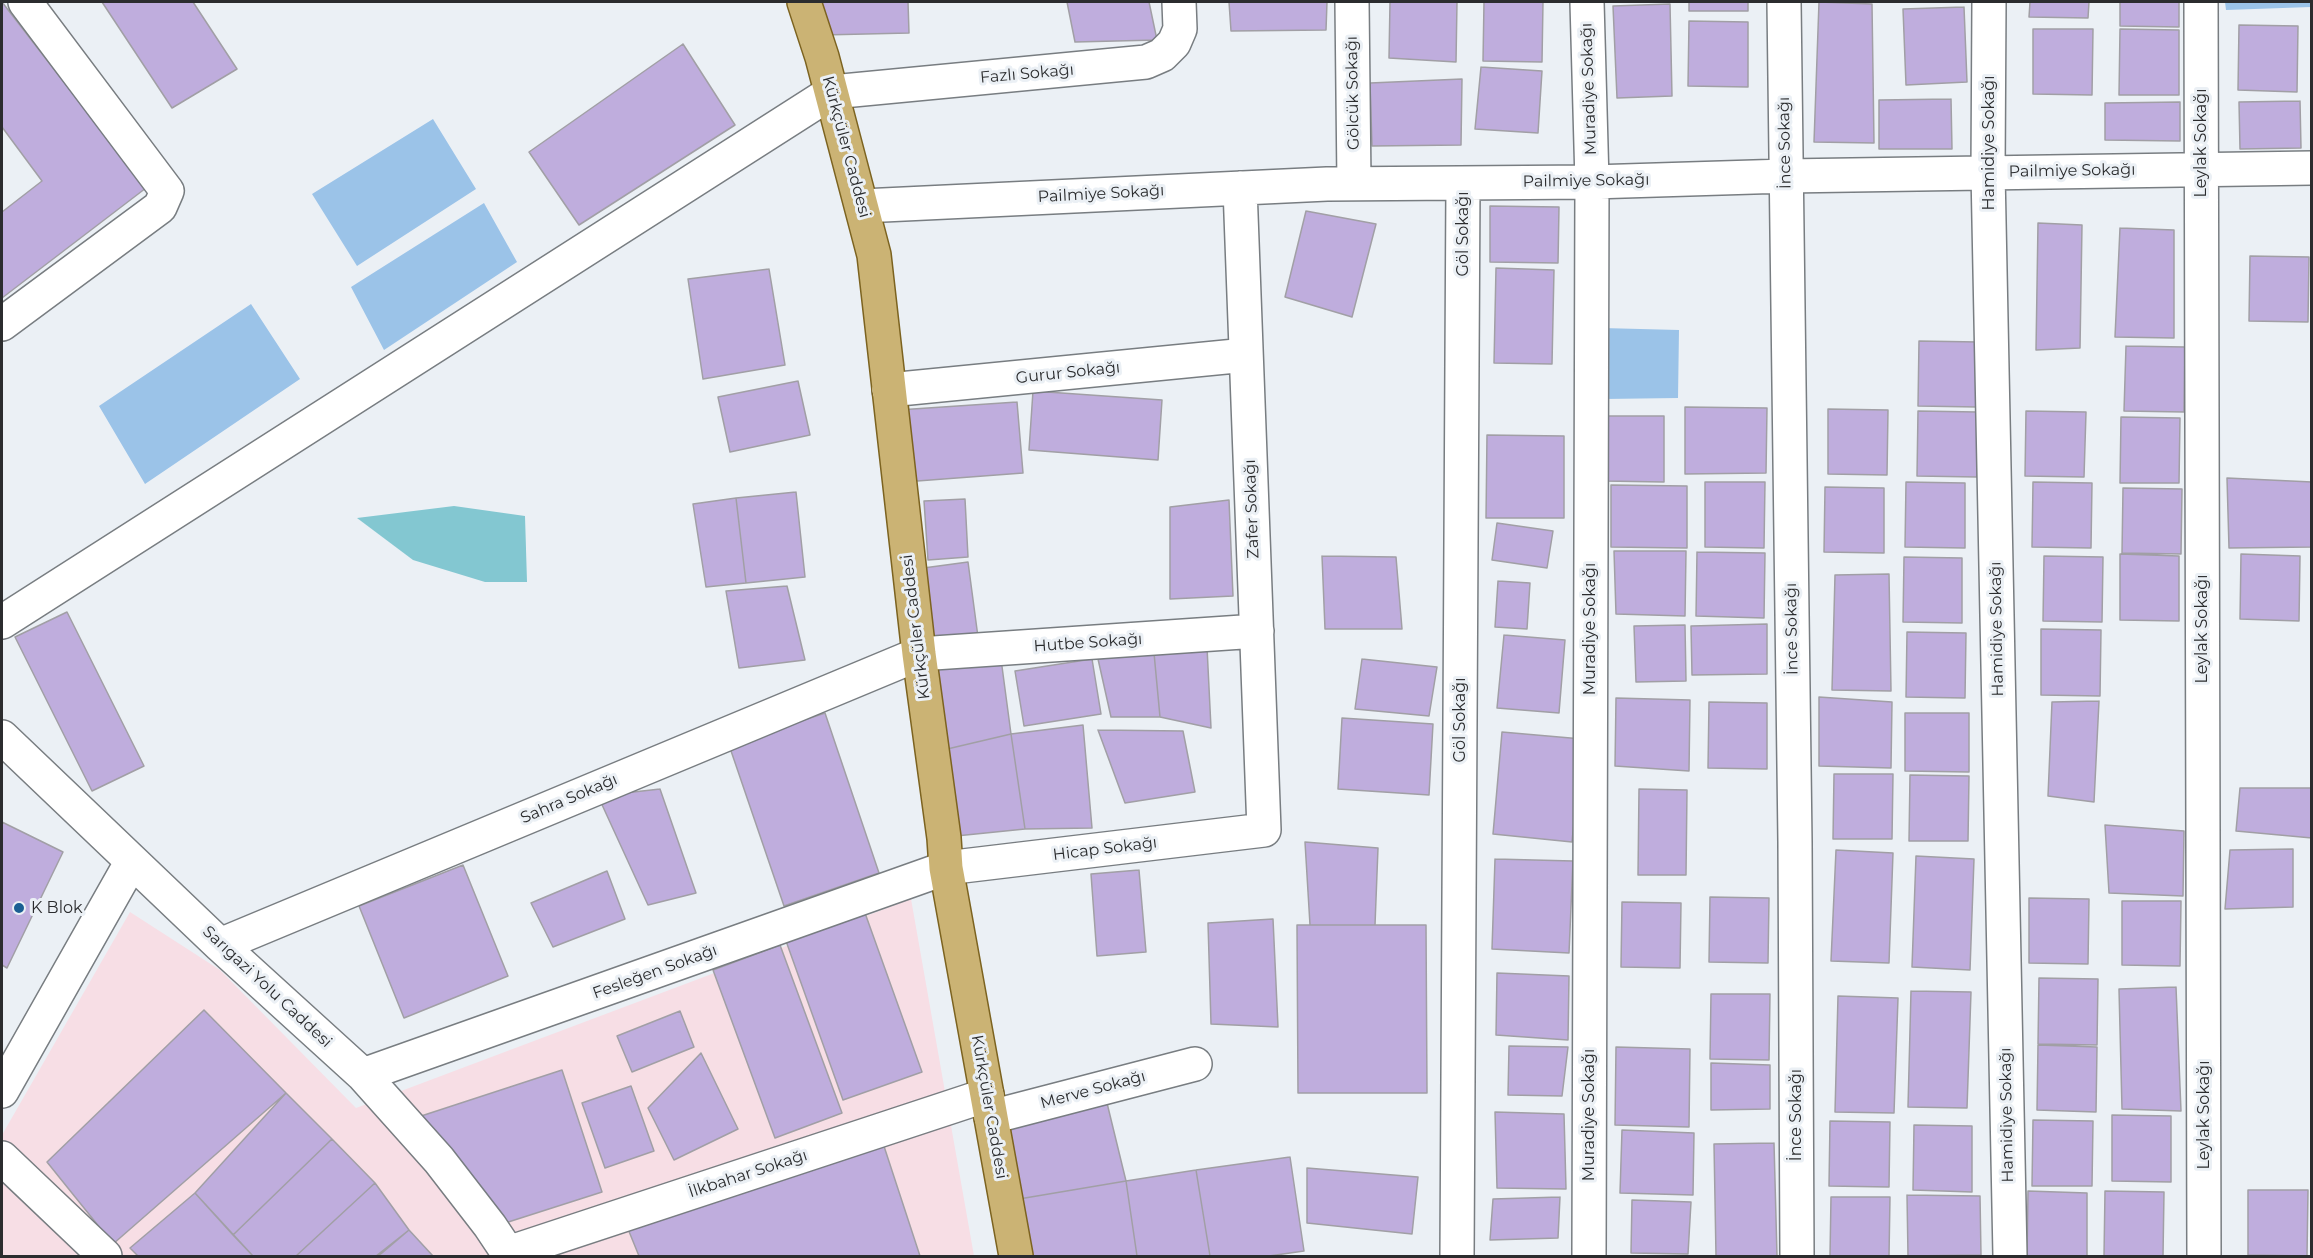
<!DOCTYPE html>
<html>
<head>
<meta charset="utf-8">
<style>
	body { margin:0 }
	#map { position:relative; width:2313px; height:1258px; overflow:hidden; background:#ebf0f5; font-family:Montserrat,sans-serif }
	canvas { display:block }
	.frame { position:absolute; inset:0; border:3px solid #2b2c2e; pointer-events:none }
</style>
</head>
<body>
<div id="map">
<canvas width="2313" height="1258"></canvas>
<div class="frame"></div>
</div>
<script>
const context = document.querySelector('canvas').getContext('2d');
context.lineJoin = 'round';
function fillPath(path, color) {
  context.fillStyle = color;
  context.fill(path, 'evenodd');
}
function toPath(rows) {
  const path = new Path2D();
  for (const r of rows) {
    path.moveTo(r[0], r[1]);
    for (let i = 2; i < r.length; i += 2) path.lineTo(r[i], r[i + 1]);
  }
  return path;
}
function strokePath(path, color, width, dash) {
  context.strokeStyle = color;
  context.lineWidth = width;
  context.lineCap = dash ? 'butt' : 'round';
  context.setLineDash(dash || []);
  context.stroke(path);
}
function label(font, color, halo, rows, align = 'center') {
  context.font = font + ' Montserrat,sans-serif';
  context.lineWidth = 6;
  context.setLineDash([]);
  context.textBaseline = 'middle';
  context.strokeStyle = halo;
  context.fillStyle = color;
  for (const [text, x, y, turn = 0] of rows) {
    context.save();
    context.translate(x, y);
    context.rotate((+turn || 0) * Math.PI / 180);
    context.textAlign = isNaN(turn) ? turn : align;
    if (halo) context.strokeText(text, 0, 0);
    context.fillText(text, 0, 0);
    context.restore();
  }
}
const industrial = toPath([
	[911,899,974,1256,2,1256,2,1135,130,912,220,970,356,1108]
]);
const green = toPath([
	[2225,2,2311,2,2311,7,2226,10],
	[433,119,476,189,357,266,312,194],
	[484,203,517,262,384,350,351,287],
	[251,304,300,379,145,484,99,406],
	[1602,328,1679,330,1678,398,1604,399]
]);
const water = toPath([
	[454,506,525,516,527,582,485,582,413,560,357,518]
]);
const building = toPath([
	[2,2,146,188,2,298,2,212,42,181,2,127,2,2],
	[102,2,193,2,237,69,172,108,102,2],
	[820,2,908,2,909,33,822,35,820,2],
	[1067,2,1149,2,1157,40,1075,42,1067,2],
	[1229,2,1327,2,1326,30,1231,31,1229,2],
	[1390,2,1457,2,1456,62,1389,58,1390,2],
	[1484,2,1543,2,1542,62,1483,61,1484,2],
	[1689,2,1748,2,1748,11,1689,11,1689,2],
	[1819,2,1872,4,1874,143,1814,142,1819,2],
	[2030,2,2089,2,2088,18,2029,17,2030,2],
	[2120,2,2179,2,2179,27,2120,26,2120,2],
	[1670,4,1672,96,1617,98,1613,6,1670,4],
	[1964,7,1967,82,1906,85,1903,9,1964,7],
	[1689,21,1748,22,1748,87,1688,86,1689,21],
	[2239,25,2298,26,2297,92,2238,90,2239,25],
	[2033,29,2093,29,2092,95,2033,94,2033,29],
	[2120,29,2179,30,2179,95,2119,95,2120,29],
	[683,44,735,125,579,225,529,152,683,44],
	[1481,67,1542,71,1538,133,1475,129,1481,67],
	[1462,79,1461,145,1372,146,1370,83,1462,79],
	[1951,99,1952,149,1879,149,1879,100,1951,99],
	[2300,101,2301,148,2240,149,2239,102,2300,101],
	[2180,102,2180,141,2105,140,2105,103,2180,102],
	[1490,206,1559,207,1558,263,1490,262,1490,206],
	[1306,211,1376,224,1352,317,1285,297,1306,211],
	[2038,223,2082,225,2080,348,2036,350,2038,223],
	[2120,228,2174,230,2174,338,2115,337,2120,228],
	[2250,256,2309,257,2308,322,2249,321,2250,256],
	[1496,268,1554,270,1552,364,1494,363,1496,268],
	[769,269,785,365,703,379,688,279,769,269],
	[1919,341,1978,342,1977,407,1918,406,1919,341],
	[2126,346,2185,347,2184,412,2124,411,2126,346],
	[798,381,810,435,730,452,718,397,798,381],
	[1033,391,1162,400,1158,460,1029,450,1033,391],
	[1017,402,1023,473,904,482,898,410,1017,402],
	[1685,407,1767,408,1766,473,1685,474,1685,407],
	[1828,409,1888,410,1887,475,1828,474,1828,409],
	[1918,411,1977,412,1977,477,1917,476,1918,411],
	[2026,411,2086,412,2084,477,2025,476,2026,411],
	[1605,416,1664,416,1664,482,1604,481,1605,416],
	[2121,417,2180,418,2179,483,2120,483,2121,417],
	[1487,435,1564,436,1564,518,1486,518,1487,435],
	[2227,478,2312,482,2312,547,2229,548,2227,478],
	[1705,482,1765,482,1764,548,1705,547,1705,482],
	[1906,482,1965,483,1965,548,1905,547,1906,482],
	[2033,482,2092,483,2091,548,2032,547,2033,482],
	[1611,485,1687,486,1687,548,1611,547,1611,485],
	[1825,487,1884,488,1884,553,1824,552,1825,487],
	[2123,488,2182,489,2181,554,2122,553,2123,488],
	[796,492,805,577,746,583,736,498,796,492],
	[736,498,746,583,706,587,693,504,736,498],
	[965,499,968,557,928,560,924,501,965,499],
	[1229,500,1233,596,1170,599,1170,507,1229,500],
	[1497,523,1553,531,1547,568,1492,560,1497,523],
	[1614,551,1686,551,1685,616,1616,614,1614,551],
	[1697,552,1765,553,1764,618,1696,616,1697,552],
	[2120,554,2179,556,2179,621,2120,620,2120,554],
	[2241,554,2300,556,2299,621,2240,619,2241,554],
	[1322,556,1396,557,1402,629,1325,629,1322,556],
	[2044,556,2103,557,2102,622,2043,621,2044,556],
	[1904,557,1962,558,1962,623,1903,622,1904,557],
	[968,562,978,637,927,644,916,569,968,562],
	[1889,574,1891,691,1832,690,1835,575,1889,574],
	[1498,581,1530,583,1527,629,1495,627,1498,581],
	[787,586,805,660,739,668,726,591,787,586],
	[67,612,144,766,92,791,15,637,67,612],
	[1767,624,1767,674,1692,675,1691,626,1767,624],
	[1685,625,1686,681,1636,682,1634,626,1685,625],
	[2041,629,2101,630,2100,696,2041,695,2041,629],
	[1907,632,1966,633,1965,698,1906,697,1907,632],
	[1504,635,1565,640,1559,713,1497,708,1504,635],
	[1207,647,1211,728,1160,717,1154,653,1207,647],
	[1154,653,1160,717,1111,717,1098,659,1154,653],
	[1001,659,1011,734,943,750,929,667,1001,659],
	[1092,659,1101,714,1024,726,1015,671,1092,659],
	[1362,659,1437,667,1429,716,1355,709,1362,659],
	[1819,697,1892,702,1891,768,1819,766,1819,697],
	[1616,698,1690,700,1689,771,1615,766,1616,698],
	[2099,701,2094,802,2048,796,2052,702,2099,701],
	[1709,702,1767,703,1767,769,1708,768,1709,702],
	[825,713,879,873,784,906,729,745,825,713],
	[1905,713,1969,713,1969,772,1905,771,1905,713],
	[1342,718,1433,724,1429,795,1338,789,1342,718],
	[1083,725,1092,828,1025,829,1011,734,1083,725],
	[1098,730,1183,731,1195,792,1125,803,1098,730],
	[1502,732,1582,739,1572,842,1493,834,1502,732],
	[1011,734,1025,829,956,836,943,750,1011,734],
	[1834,774,1893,774,1892,839,1833,839,1834,774],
	[1910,775,1969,776,1968,841,1909,841,1910,775],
	[2240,788,2312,788,2312,838,2236,831,2240,788],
	[660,789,696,893,648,905,598,796,660,789],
	[1639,789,1687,790,1686,875,1638,875,1639,789],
	[2,822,63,852,7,968,2,965,2,822],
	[2105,825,2184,831,2183,896,2109,893,2105,825],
	[1305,842,1378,848,1375,925,1310,925,1305,842],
	[2293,849,2293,907,2225,909,2230,850,2293,849],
	[1836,850,1893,853,1889,963,1831,961,1836,850],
	[1916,856,1974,859,1970,970,1912,967,1916,856],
	[1495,859,1573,861,1569,953,1492,949,1495,859],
	[463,865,508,976,404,1018,359,906,463,865],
	[1139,870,1146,952,1097,956,1091,874,1139,870],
	[607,871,625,919,553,947,531,903,607,871],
	[1710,897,1769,898,1768,963,1709,962,1710,897],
	[2029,898,2089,899,2088,964,2029,963,2029,898],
	[2122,901,2181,901,2180,966,2122,965,2122,901],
	[1622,902,1681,903,1680,968,1621,967,1622,902],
	[865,913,922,1072,843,1100,786,941,865,913],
	[1273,919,1278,1027,1211,1024,1208,923,1273,919],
	[1297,925,1426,925,1427,1093,1298,1093,1297,925],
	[780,945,842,1113,775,1138,713,970,780,945],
	[1497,973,1569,976,1568,1040,1496,1035,1497,973],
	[2039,978,2098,979,2097,1045,2038,1044,2039,978],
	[2176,987,2181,1111,2122,1109,2119,989,2176,987],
	[1911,991,1971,992,1967,1108,1908,1107,1911,991],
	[1711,994,1770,994,1769,1060,1710,1059,1711,994],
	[1838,996,1898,998,1894,1113,1835,1112,1838,996],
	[204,1010,286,1093,113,1244,47,1162,204,1010],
	[680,1011,694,1047,632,1072,617,1036,680,1011],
	[2038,1045,2097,1047,2096,1112,2037,1110,2038,1045],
	[1509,1046,1568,1047,1562,1096,1508,1095,1509,1046],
	[1616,1047,1690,1049,1689,1127,1615,1125,1616,1047],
	[701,1053,738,1129,674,1160,648,1108,701,1053],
	[1711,1063,1770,1065,1770,1109,1711,1110,1711,1063],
	[562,1070,602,1192,502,1224,412,1119,562,1070],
	[631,1086,654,1151,605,1168,582,1103,631,1086],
	[286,1093,332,1139,233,1235,195,1193,286,1093],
	[1107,1103,1126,1181,1019,1199,1004,1124,1107,1103],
	[1495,1112,1564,1114,1566,1189,1497,1188,1495,1112],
	[2112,1115,2171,1116,2171,1182,2112,1181,2112,1115],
	[2033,1120,2093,1121,2092,1186,2032,1186,2033,1120],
	[1830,1121,1890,1122,1889,1187,1829,1186,1830,1121],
	[1914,1125,1972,1126,1972,1192,1913,1190,1914,1125],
	[1622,1130,1694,1133,1693,1195,1620,1193,1622,1130],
	[879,1131,920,1256,639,1256,628,1229,879,1131],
	[332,1139,375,1183,296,1256,253,1256,233,1235,332,1139],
	[1774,1143,1777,1256,1716,1256,1714,1144,1774,1143],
	[1290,1157,1304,1251,1269,1256,1210,1256,1196,1170,1290,1157],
	[1307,1168,1418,1177,1412,1234,1307,1223,1307,1168],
	[1196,1170,1210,1256,1137,1256,1126,1181,1196,1170],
	[1126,1181,1137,1256,1029,1256,1019,1199,1126,1181],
	[375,1183,409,1230,376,1256,296,1256,375,1183],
	[2248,1190,2308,1190,2307,1256,2248,1255,2248,1190],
	[2028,1191,2087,1193,2087,1256,2027,1256,2028,1191],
	[2105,1191,2164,1192,2163,1256,2104,1256,2105,1191],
	[195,1193,253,1256,138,1256,130,1248,195,1193],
	[1907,1195,1980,1196,1981,1255,1908,1256,1907,1195],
	[1560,1197,1558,1238,1490,1240,1493,1199,1560,1197],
	[1831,1197,1890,1197,1889,1256,1830,1256,1831,1197],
	[1632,1200,1691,1202,1688,1254,1631,1253,1632,1200],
	[409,1230,433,1256,378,1256,382,1253,409,1230]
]);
const minor = toPath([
	[1352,2,1354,184],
	[1587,2,1592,182,1589,1256],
	[1784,2,1795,842,1797,1256],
	[1989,2,1988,172,2010,1256],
	[2201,2,2204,1256],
	[862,206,1327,184,1592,182,1786,176,2312,168],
	[2,324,160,207,167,191,25,2],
	[889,390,1246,355],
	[2,622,832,92,1146,62,1162,55,1174,43,1180,29,1179,2],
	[2,737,220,945,363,1075,439,1160,490,1226,510,1256],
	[220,945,919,654,1257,631],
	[363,1075,946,868,1264,830,1240,188],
	[2,1091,132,861],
	[991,1117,1195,1064],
	[2,1158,105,1256],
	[508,1253,987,1095],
	[1457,1256,1463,183]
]);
const major = toPath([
	[804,2,822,57,874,255,919,654,944,838,946,868,1016,1256]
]);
const markers = [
	[19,908,6,"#1b5e93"]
];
const streetNames = [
	["Fazlı Sokağı",1027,74,-5],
	["Muradiye Sokağı",1589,89,-92],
	["Gölcük Sokağı",1353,93,-91],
	["İnce Sokağı",1785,143,-91],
	["Hamidiye Sokağı",1989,143,-90],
	["Leylak Sokağı",2201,143,-90],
	["Kürkçüler Caddesi",846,147,75],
	["Pailmiye Sokağı",2072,171,-1],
	["Pailmiye Sokağı",1586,181,-1],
	["Pailmiye Sokağı",1101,194,-3],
	["Göl Sokağı",1463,234,-90],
	["Gurur Sokağı",1068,373,-6],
	["Zafer Sokağı",1252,509,-92],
	["Kürkçüler Caddesi",916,627,-97],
	["Muradiye Sokağı",1590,629,-90],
	["İnce Sokağı",1792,629,-91],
	["Hamidiye Sokağı",1997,629,-91],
	["Leylak Sokağı",2202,629,-90],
	["Hutbe Sokağı",1088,643,-4],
	["Göl Sokağı",1460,720,-90],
	["Sahra Sokağı",569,799,-23],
	["Hicap Sokağı",1105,849,-7],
	["Fesleğen Sokağı",655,972,-20],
	["Sarıgazi Yolu Caddesi",267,987,43],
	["Merve Sokağı",1093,1090,-15],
	["Kürkçüler Caddesi",989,1107,80],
	["Muradiye Sokağı",1589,1115,-90],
	["İnce Sokağı",1796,1115,-90],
	["Hamidiye Sokağı",2007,1115,-91],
	["Leylak Sokağı",2204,1115,-90],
	["İlkbahar Sokağı",748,1174,-18]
];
const poiNames = [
	["K Blok",31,908]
];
fillPath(industrial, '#f7dee5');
fillPath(green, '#9bc3e8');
fillPath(water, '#83c7d1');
fillPath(building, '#bfaddd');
strokePath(building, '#a19fa5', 1.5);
strokePath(minor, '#787d81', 36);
strokePath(major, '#7c6320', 36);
strokePath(minor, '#fff', 33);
strokePath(major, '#cbb374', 33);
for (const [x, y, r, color] of markers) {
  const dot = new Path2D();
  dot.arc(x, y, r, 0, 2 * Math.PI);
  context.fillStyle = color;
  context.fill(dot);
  strokePath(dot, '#ebf0f5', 2);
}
label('16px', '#2b2c2e', '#ebf0f5', streetNames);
label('16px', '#2b2c2e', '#ebf0f5', poiNames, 'left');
</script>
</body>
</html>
